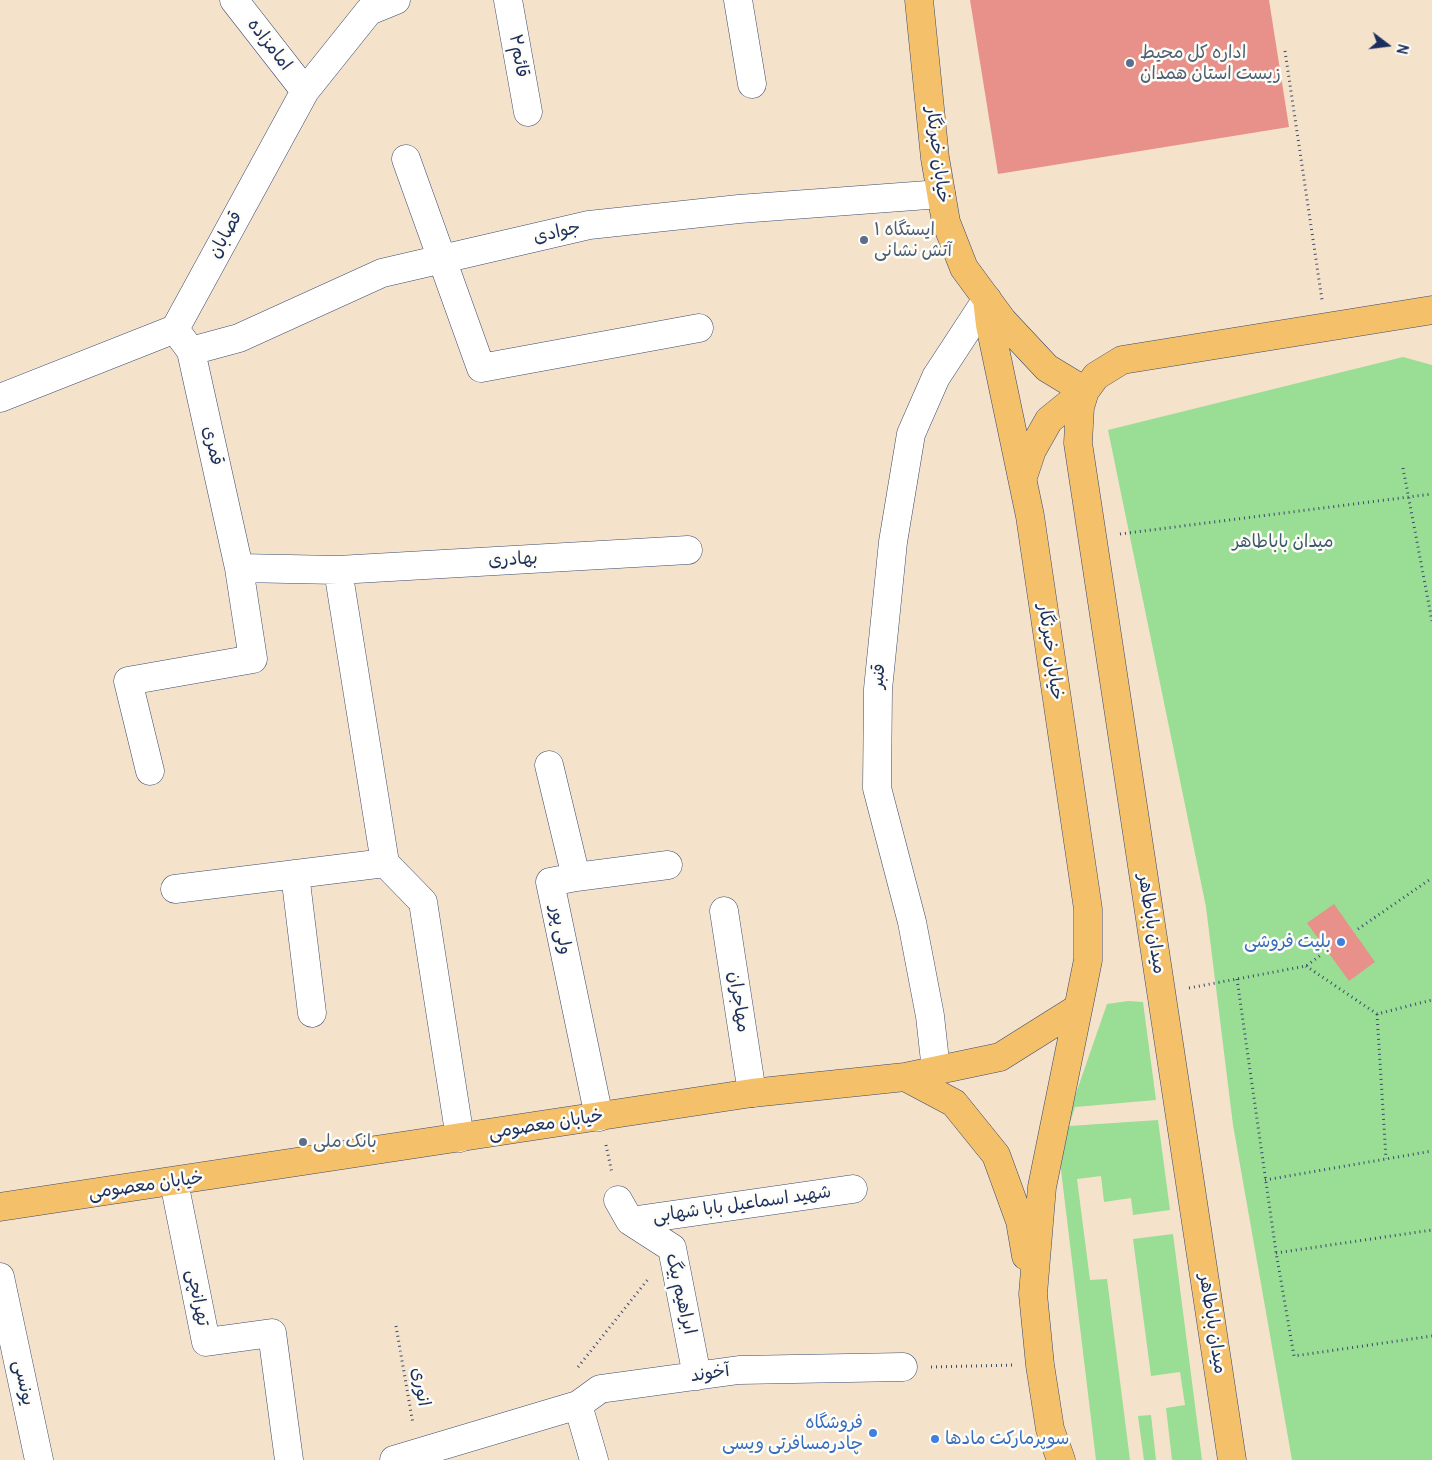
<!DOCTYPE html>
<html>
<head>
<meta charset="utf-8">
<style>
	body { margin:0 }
	#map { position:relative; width:1432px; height:1460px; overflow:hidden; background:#f4e3ca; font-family:Pangolin,sans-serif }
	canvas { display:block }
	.north { position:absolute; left:1362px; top:20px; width:50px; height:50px; -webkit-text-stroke:4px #fdfcf7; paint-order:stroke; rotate:105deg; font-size:14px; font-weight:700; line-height:20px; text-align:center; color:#1b2f5e }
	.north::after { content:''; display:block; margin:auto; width:18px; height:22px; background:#1b2f5e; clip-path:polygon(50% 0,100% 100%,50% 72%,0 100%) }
</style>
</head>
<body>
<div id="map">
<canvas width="1432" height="1460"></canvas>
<div class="north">N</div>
</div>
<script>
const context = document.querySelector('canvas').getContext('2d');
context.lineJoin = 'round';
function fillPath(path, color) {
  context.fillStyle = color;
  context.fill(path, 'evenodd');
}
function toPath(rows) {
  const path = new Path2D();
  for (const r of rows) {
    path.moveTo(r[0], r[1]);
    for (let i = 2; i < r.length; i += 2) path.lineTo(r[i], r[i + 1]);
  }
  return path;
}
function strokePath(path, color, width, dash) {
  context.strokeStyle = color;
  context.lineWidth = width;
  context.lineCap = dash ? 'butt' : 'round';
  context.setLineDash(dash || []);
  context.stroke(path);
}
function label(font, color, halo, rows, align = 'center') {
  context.font = font + ' Pangolin,"Playpen Sans Arabic",sans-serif';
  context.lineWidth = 5;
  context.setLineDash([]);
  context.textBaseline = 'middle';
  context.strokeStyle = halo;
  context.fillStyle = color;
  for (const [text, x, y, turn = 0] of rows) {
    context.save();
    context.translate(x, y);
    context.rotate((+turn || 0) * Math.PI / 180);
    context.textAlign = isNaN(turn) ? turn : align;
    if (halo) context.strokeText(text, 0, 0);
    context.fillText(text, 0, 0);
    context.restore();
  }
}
const green = toPath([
	[1403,357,1432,365,1432,1460,1292,1460,1233,1125,1206,907,1108,430],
	[1128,1001,1143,1002,1156,1100,1075,1107,1069,1126,1158,1120,1170,1210,1133,1215,1131,1198,1104,1202,1101,1176,1077,1179,1090,1280,1107,1279,1130,1460,1096,1460,1058,1145,1107,1004],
	[1173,1234,1202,1460,1172,1460,1166,1408,1185,1405,1180,1372,1151,1376,1133,1239],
	[1151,1415,1156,1460,1144,1460,1138,1416]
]);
const building = toPath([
	[970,0,1269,0,1289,127,998,174],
	[1334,904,1375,962,1349,981,1307,923]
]);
const path = toPath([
	[1285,51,1322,300],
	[1403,468,1432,621],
	[1120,534,1432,494],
	[1358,929,1432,878],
	[1306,966,1377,1014,1432,1000],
	[1237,979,1276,1252,1294,1356,1432,1336],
	[1189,988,1306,966,1321,955],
	[1377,1014,1386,1159],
	[606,1145,612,1173],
	[1265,1180,1432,1151],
	[1276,1253,1432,1230],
	[396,1326,413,1424],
	[578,1367,649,1278],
	[931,1367,1013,1365]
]);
const minor = toPath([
	[234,0,305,91],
	[508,0,528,112],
	[738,0,752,84],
	[406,159,481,368,699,328],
	[191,351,239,338,382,273,589,225,739,209,941,194],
	[0,398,175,329,305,91,369,11,396,0],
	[239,568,338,570,688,550],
	[338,570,385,863],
	[549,765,576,877,550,882,599,1117],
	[150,771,128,681,253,659,239,568,191,351,180,336],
	[385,863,423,902,460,1138],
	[295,874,312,1013],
	[576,877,668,865],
	[175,889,385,863],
	[724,911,752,1093],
	[936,1070,930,1016,912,922,877,788,878,689,893,542,911,434,936,377,987,299],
	[174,1182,206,1342,272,1333,289,1460],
	[618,1200,630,1221,672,1248,697,1376],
	[630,1221,853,1189],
	[0,1277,39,1460],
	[578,1405,594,1460],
	[394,1460,578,1405,600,1389,739,1370,903,1367]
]);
const major = toPath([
	[919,0,935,158,946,222,964,268,1003,321,1047,368,1085,391,1049,420,1032,450,1023,477],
	[987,299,990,325,1030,516,1088,909,1088,960,1042,1187,1033,1294,1040,1365,1050,1429,1061,1460],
	[905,1077,954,1103,996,1155,1020,1221,1026,1256],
	[0,1207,752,1093,905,1077,1000,1057,1078,1008],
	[1232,1460,1078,443,1080,407,1085,391,1096,376,1122,360,1432,310]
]);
const markers = [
	[1130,63,5,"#5c6f8a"],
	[864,240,5,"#5c6f8a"],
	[1341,942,5,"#3f7fe0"],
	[303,1142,5,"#5c6f8a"],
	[873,1433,5,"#3f7fe0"],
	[935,1439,5,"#3f7fe0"]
];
const streetNames = [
	["امامزاده",269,45,52],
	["قائم۲",518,56,80],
	["خیابان خبرنگار",937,155,83],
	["جوادی",557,233,-13],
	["قصابان",226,235,-61],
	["قمری",212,446,77],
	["بهادری",513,560,-3],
	["خیابان خبرنگار",1050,652,82],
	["قنبر",879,676,-85],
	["میدان باباطاهر",1151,924,81],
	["ولی پور",560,930,78],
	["مهاجران",738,1002,81],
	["خیابان معصومی",546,1125,-9],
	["خیابان معصومی",146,1186,-8],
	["شهید اسماعیل بابا شهابی",742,1205,-8],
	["ابراهیم بیگ",680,1294,77],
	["تهرانچی",197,1298,79],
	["میدان باباطاهر",1212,1324,81],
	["آخوند",710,1374,-8],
	["یونسی",23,1383,78],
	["انوری",420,1387,80]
];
const serviceNames = [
	["اداره کل محیط",1140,53],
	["زیست استان همدان",1140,74],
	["ایستگاه ۱",874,230],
	["آتش نشانی",874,251],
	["بانک ملی",313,1142]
];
const parkNames = [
	["میدان باباطاهر",1283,542]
];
const shopNames = [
	["بلیت فروشی",1331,942],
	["فروشگاه",863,1423],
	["چادرمسافرتی ویسی",863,1444],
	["سوپرمارکت مادها",945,1439,"left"]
];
fillPath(green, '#9add94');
fillPath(building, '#e8918a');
strokePath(minor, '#3c4a6e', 29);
strokePath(major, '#3c4a6e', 29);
strokePath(path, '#3c4a6e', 3, [1, 4]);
strokePath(minor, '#fff', 28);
strokePath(major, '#f4c16a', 28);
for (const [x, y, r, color] of markers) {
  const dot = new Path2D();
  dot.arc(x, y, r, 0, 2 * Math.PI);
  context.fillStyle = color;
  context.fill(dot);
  strokePath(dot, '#fdfcf7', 2);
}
label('18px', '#1b2f5e', '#fdfcf7', streetNames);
label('18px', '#4e5e75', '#fdfcf7', serviceNames, 'left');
label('18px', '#3b5a6c', '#fdfcf7', parkNames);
label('18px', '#366cbe', '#fdfcf7', shopNames, 'right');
</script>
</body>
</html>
